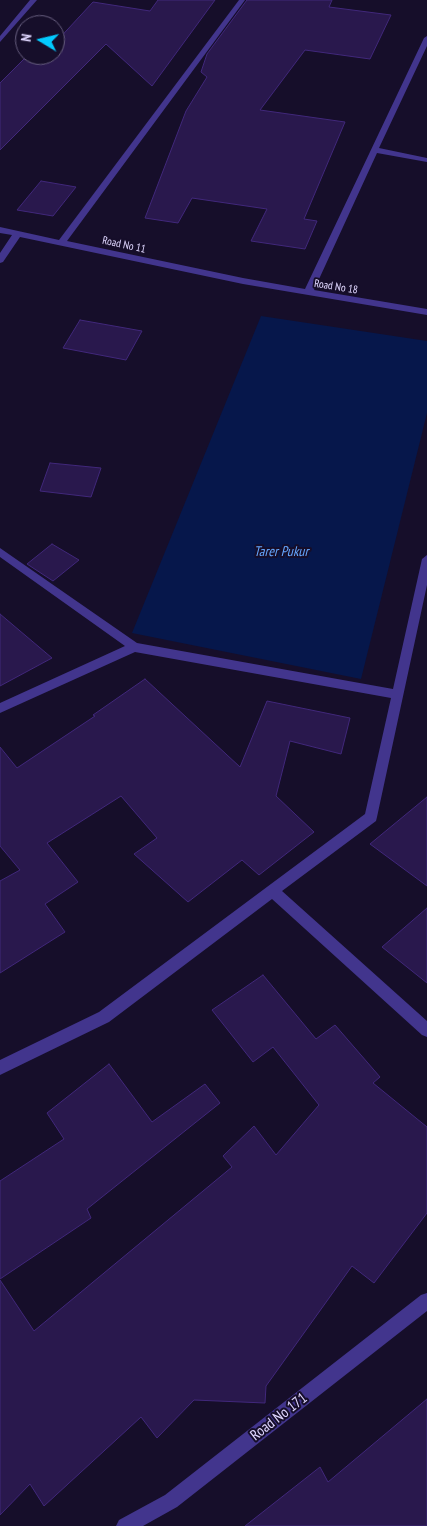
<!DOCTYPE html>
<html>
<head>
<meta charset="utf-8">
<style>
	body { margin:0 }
	#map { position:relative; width:427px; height:1526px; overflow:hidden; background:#160e2a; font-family:"PT Sans Narrow",sans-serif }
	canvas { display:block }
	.north { position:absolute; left:15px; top:15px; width:50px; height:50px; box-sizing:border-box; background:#160e2a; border:1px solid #675e7f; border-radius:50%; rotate:279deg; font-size:14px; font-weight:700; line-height:20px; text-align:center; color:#e0d7ff }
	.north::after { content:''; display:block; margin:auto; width:18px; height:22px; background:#03caff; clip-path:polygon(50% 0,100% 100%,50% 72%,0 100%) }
</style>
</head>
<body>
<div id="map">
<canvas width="427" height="1526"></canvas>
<div class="north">N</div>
</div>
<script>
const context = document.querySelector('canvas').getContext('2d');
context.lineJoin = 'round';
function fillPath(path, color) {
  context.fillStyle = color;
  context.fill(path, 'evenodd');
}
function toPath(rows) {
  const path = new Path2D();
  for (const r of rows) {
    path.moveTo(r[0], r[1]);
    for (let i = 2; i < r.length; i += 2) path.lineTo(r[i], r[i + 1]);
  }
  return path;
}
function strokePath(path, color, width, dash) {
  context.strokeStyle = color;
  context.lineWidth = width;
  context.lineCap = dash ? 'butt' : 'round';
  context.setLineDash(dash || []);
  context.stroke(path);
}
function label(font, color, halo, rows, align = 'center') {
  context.font = font + ' "PT Sans Narrow",sans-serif';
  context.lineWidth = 4;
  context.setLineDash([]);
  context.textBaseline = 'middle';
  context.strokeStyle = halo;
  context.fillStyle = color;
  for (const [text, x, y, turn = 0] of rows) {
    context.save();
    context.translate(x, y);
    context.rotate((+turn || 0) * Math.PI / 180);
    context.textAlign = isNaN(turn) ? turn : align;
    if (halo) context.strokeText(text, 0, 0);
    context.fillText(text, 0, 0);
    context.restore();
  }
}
const water = toPath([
	[261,316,427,341,427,413,361,679,132,633]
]);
const building = toPath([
	[158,0,215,0,152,86,106,44,0,150,0,83,28,55,55,55,55,43,93,2,150,11,158,0],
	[247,0,332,0,329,7,391,15,370,59,305,50,260,110,345,122,304,219,317,221,305,249,251,241,267,209,192,198,178,223,145,218,186,111,207,77,201,72,207,54,247,0],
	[41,181,76,187,53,216,17,210,41,181],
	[80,320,142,331,126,360,63,348,80,320],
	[50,463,101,468,91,497,40,491,50,463],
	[52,544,79,560,53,581,27,564,52,544],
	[0,614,52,658,0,686,0,614],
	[145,679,240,767,267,701,350,718,341,754,290,741,276,796,314,832,259,875,242,860,188,902,134,854,157,838,121,796,47,843,78,882,45,904,65,932,0,973,0,881,20,870,0,846,0,747,17,768,95,716,93,715,145,679],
	[427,797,427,886,370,844,427,797],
	[427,908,427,983,382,947,427,908],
	[263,975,316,1039,335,1025,380,1077,373,1083,427,1127,427,1213,374,1283,352,1266,266,1386,265,1403,194,1400,157,1438,141,1417,44,1506,30,1484,0,1515,0,1280,34,1331,232,1167,223,1156,254,1126,276,1155,319,1105,273,1047,253,1062,212,1010,263,975],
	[109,1064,152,1122,205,1084,220,1103,87,1209,91,1218,0,1279,0,1181,64,1139,47,1113,109,1064],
	[427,1399,427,1526,245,1526,320,1467,328,1482,427,1399]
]);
const minor = toPath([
	[30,0,37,0,0,42,0,36,30,0],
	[239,0,245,0,67,241,243,278,305,289,424,38,427,36,427,46,379,148,427,158,427,162,377,153,314,290,427,309,427,315,243,284,20,237,3,262,0,263,0,253,12,235,0,233,0,227,59,240,239,0],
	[0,548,137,643,393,689,422,559,427,555,427,585,377,817,376,821,282,891,427,1021,427,1037,422,1035,272,899,109,1022,0,1075,0,1060,99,1012,365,814,391,698,135,652,0,713,0,703,125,646,0,557,0,548],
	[427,1293,427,1311,177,1507,143,1526,116,1526,119,1520,165,1495,421,1295,427,1293]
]);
const farStreetnames = [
	["Road No 11",124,245,12],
	["Road No 18",336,287,9]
];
const waterNames = [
	["Tarer Pukur",281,552]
];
const nearStreetnames = [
	["Road No 171",279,1417,-38]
];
fillPath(water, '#06174b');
fillPath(building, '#29184d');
strokePath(building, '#41287b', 1);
fillPath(minor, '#42358d');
label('11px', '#e0d7ff', '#160e2a', farStreetnames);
label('italic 14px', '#65a7ff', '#160e2a', waterNames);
label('15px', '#e0d7ff', '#160e2a', nearStreetnames);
</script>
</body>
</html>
